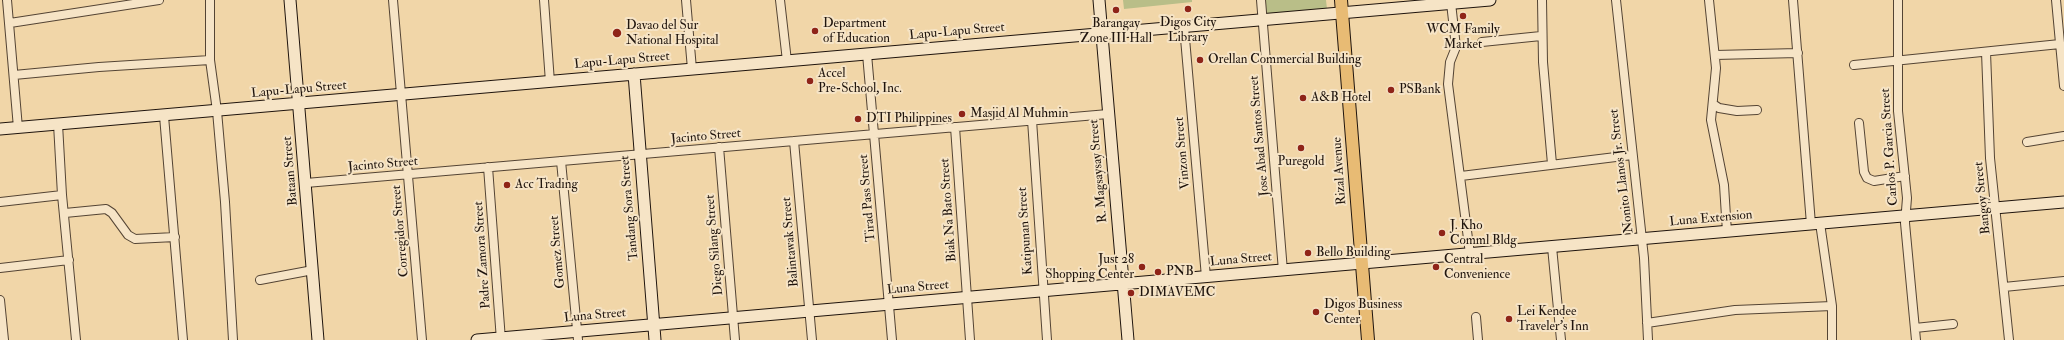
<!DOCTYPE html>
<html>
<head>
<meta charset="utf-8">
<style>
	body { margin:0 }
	canvas { display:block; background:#f1d6a8 }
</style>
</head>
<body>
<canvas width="2064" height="340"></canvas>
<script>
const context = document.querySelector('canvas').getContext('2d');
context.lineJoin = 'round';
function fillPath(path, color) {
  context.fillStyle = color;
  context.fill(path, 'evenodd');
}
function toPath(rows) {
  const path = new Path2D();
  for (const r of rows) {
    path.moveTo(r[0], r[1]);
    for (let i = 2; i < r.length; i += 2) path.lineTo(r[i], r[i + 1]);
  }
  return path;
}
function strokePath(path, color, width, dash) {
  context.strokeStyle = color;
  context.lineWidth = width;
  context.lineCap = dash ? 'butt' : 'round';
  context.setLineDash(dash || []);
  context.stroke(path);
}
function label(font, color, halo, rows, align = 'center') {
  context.font = font + ' "IM FELL Double Pica",serif';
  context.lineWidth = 4;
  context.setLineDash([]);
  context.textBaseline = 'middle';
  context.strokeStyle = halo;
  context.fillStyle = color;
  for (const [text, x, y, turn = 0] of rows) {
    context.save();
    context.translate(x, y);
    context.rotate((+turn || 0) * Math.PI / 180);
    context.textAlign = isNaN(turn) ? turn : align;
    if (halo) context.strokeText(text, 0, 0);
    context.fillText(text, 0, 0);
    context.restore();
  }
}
const green = toPath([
	[1123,0,1192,0,1192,2,1124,9],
	[1265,0,1326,0,1327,9,1266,14]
]);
const street = toPath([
	[7,0,18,128],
	[210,0,210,60,217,111,225,202,233,340],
	[393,0,422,340],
	[544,0,550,82],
	[686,0,692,69],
	[780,0,787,61],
	[1261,0,1283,271],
	[1542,0,1543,62,1552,164],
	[1616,0,1644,258,1648,340],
	[1709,0,1716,68,1711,120,1724,185,1727,232],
	[1793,0,1811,224],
	[1898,0,1898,111,1907,198,1905,223,1916,340],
	[2056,0,2064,86],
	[1451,3,1456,47,1450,62,1448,84,1470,254],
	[10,23,159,0],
	[1184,27,1206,277],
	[1482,42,1541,36],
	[1986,52,1990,158,2009,340],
	[867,54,892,340],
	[1715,55,1798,53],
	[1854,65,2060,44],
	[14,75,99,67,210,60],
	[1713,104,1719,108,1737,111,1757,110],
	[164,116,183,340],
	[1032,120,1047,340],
	[1859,123,1864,172,1867,178,1874,181,1905,176],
	[58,124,62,195,76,340],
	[955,127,970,340],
	[794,141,812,340],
	[2027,142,2064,136],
	[719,147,735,340],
	[561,161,578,340],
	[488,167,501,340],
	[1461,176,1632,155],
	[306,183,1108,114],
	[0,202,62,195],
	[65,213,106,209,112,213,128,235,135,239,175,237],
	[1820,223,1832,306,1832,340],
	[1552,247,1561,340],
	[0,268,69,260],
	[260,280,313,270],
	[2004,287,2064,281],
	[0,300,4,340],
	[1476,317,1478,340],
	[1647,323,1735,310,1832,306],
	[1915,328,1953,324]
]);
const secondary = toPath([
	[290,0,318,340],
	[1099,0,1128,340],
	[634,74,655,340],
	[0,129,1490,0],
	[477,340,2064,202]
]);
const primary = toPath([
	[1341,0,1368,340]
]);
const markers = [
	[1188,9,4,"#8f2418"],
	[1116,10,4,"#8f2418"],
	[1463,16,4,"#8f2418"],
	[815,31,4,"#8f2418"],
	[617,33,5,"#8f2418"],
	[1200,60,4,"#8f2418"],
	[810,81,4,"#8f2418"],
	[1391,90,4,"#8f2418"],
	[1303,98,4,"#8f2418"],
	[962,114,4,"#8f2418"],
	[858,119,4,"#8f2418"],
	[1301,148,4,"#8f2418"],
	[507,185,4,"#8f2418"],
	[1442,233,4,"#8f2418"],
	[1308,253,4,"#8f2418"],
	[1142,267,4,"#8f2418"],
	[1436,267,4,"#8f2418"],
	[1158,272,4,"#8f2418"],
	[1131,293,4,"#8f2418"],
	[1316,312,4,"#8f2418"],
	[1509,319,4,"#8f2418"]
];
const poiNames = [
	["Digos City",1188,23,"center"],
	["Library",1188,38,"center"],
	["Department",823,24],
	["of Education",823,39],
	["Barangay",1116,24,"center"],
	["Zone III Hall",1116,39,"center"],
	["Davao del Sur",626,26],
	["National Hospital",626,41],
	["WCM Family",1463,30,"center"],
	["Market",1463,45,"center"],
	["Orellan Commercial Building",1208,60],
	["Accel",818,74],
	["Pre-School, Inc.",818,89],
	["PSBank",1399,90],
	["A&B Hotel",1311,98],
	["Masjid Al Muhmin",970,114],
	["DTI Philippines",866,119],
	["Puregold",1301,162,"center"],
	["Acc Trading",515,185],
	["J. Kho",1450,226],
	["Comml Bldg",1450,241],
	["Bello Building",1316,253],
	["Just 28",1134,260,"right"],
	["Shopping Center",1134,275,"right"],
	["Central",1444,260],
	["Convenience",1444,275],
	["PNB",1166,272],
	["DIMAVEMC",1139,293],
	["Digos Business",1324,305],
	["Center",1324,320],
	["Lei Kendee",1517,312],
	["Traveler's Inn",1517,327]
];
const streetNames = [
	["Lapu-Lapu Street",957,32,-5],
	["Lapu-Lapu Street",622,61,-5],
	["Lapu-Lapu Street",299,90,-5],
	["Jose Abad Santos Street",1260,136,-95],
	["Jacinto Street",706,137,-5],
	["Carlos P. Garcia Street",1890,147,-94],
	["Vinzon Street",1183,153,-95],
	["Jacinto Street",383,165,-5],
	["Bataan Street",291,171,-95],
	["R. Magsaysay Street",1099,171,-95],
	["Rizal Avenue",1340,171,-94],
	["Nonito Llanos Jr. Street",1622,171,-97],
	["Tirad Pass Street",868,198,-95],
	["Bangoy Street",1983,198,-96],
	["Tandang Sora Street",630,208,-95],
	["Biak Na Bato Street",949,210,-94],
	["Luna Extension",1711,219,-5],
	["Corregidor Street",401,231,-95],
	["Katipunan Street",1026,231,-94],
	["Balintawak Street",791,242,-95],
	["Diego Silang Street",715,245,-95],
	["Gomez Street",558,252,-95],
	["Padre Zamora Street",483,255,-94],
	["Luna Street",1241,260,-5],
	["Luna Street",918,288,-5],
	["Luna Street",595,316,-5]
];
fillPath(green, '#b9be88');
strokePath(street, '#544434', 10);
strokePath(secondary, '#1f140d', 13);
strokePath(primary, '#1f140d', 14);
strokePath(street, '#f6e4c6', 8);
strokePath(secondary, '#f6e4c6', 11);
strokePath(primary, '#e8bb74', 12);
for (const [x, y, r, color] of markers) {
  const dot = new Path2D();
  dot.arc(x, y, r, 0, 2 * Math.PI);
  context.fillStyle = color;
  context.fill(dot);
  strokePath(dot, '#f6e4c6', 1.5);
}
label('13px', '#1f140d', '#f6e4c6', poiNames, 'left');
label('13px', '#1f140d', '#f6e4c6', streetNames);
</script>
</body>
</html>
